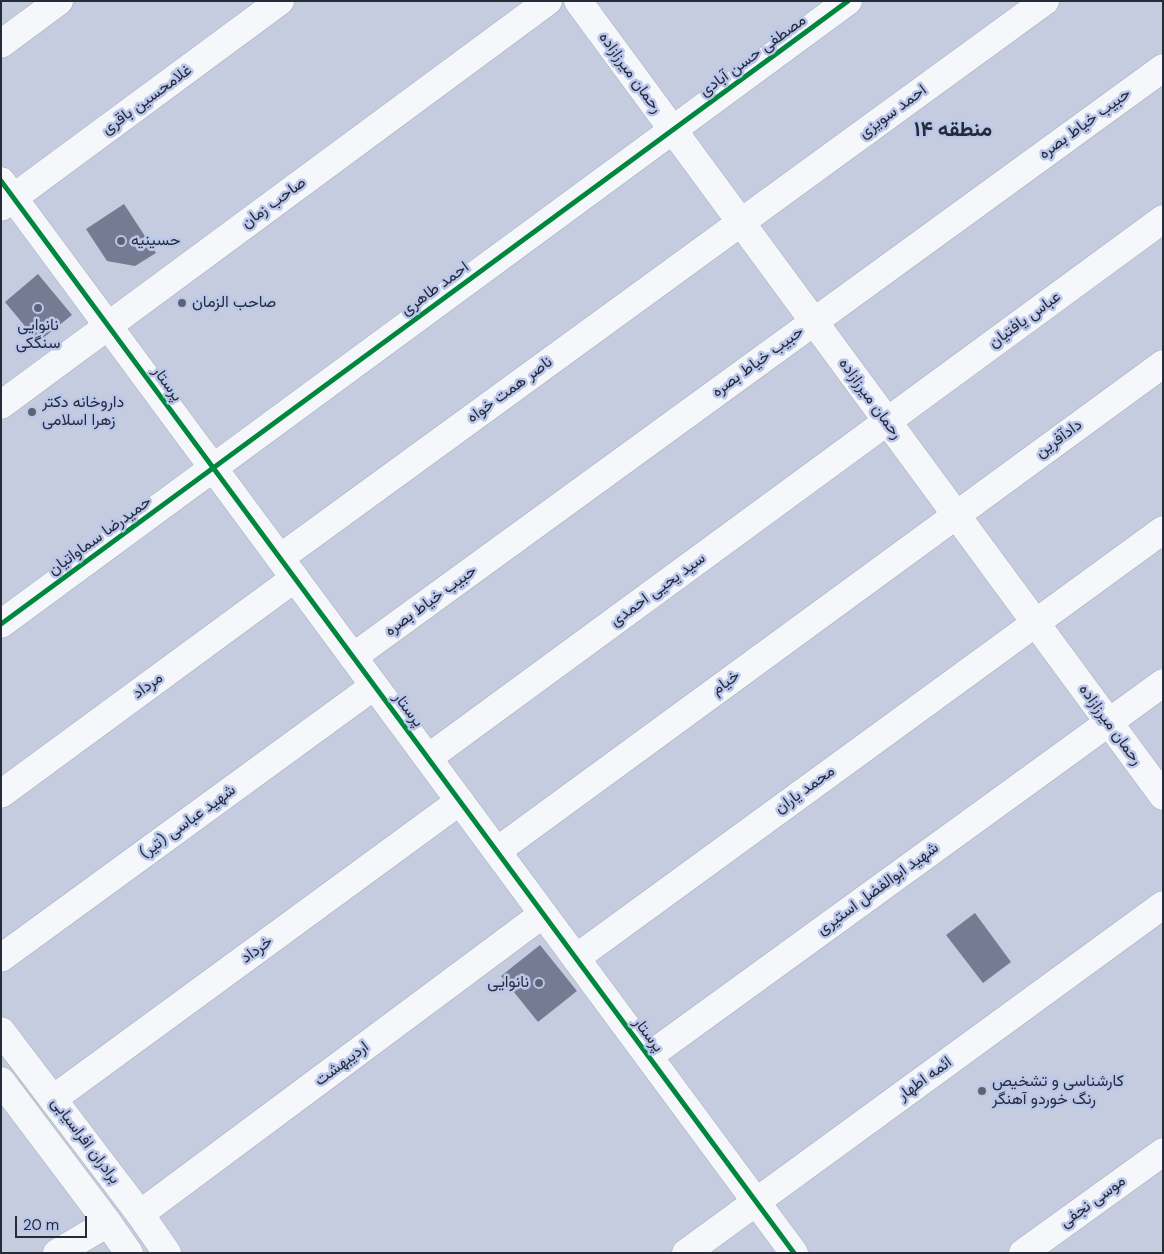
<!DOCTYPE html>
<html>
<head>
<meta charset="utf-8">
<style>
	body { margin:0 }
	#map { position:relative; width:1164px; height:1254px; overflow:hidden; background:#c5ccdf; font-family:"DM Sans",sans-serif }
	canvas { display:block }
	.frame { position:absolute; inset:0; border:2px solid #262b39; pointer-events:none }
	.scale { position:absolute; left:15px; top:1216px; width:72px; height:22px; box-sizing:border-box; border:2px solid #262b39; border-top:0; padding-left:6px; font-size:15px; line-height:18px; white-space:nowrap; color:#262b39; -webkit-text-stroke:4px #bac7ea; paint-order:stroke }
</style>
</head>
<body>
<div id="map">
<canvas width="1164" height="1254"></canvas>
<div class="frame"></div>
<div class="scale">20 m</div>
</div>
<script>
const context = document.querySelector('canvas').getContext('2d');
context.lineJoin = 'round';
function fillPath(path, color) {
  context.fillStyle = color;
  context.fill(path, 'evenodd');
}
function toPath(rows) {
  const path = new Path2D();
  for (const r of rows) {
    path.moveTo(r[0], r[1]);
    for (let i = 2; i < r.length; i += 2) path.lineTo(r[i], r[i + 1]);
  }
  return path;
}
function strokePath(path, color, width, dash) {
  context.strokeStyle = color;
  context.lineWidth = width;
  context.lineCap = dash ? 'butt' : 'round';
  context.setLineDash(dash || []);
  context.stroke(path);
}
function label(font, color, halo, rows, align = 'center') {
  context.font = font + ' "DM Sans",Vazirmatn,sans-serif';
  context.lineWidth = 5;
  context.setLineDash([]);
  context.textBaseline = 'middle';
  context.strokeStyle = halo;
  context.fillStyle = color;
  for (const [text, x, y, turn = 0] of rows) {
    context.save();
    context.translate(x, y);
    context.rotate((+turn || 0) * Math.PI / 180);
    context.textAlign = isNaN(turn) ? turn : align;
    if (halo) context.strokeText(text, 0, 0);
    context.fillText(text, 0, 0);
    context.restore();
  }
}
const building = toPath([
	[124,204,156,253,135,266,107,261,86,229],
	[38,274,72,315,38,342,5,302],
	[975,913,1011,962,983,983,946,935],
	[540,945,577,991,538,1022,501,976]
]);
const minor = toPath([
	[1,44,59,1],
	[1,207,280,1],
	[280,558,1045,1],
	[1,624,848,1],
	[353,657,1163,68],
	[428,758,1163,219],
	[1,794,295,578],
	[497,851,1163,364],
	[1,958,374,686],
	[576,958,1163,530],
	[649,1056,1163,683],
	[53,1099,460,801],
	[140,1214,543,914],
	[57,1253,108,1223],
	[1023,1253,1163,1152]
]);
const tertiary = toPath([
	[578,1,1163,796],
	[1,181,794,1253],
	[1,405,548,1],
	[1,1031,140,1214,167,1253],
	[1,1081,108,1223,129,1253]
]);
const secondary = toPath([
	[686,1253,1163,905]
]);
const cycleway = toPath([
	[1,181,794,1253],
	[1,624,848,1]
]);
const markers = [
	[121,241,5,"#5e6373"],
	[182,303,5,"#5e6373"],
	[38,308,5,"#5e6373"],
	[32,412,5,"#5e6373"],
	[539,983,5,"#5e6373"],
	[982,1091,5,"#5e6373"]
];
const streetNames = [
	["مصطفی حسن آبادی",753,56,-36],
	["رحمان میرزازاده",630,73,54],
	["غلامحسین باقری",147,100,-36],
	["احمد سویزی",893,112,-36],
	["حبیب خیاط بصره",1085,124,-36],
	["صاحب زمان",274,203,-36],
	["احمد طاهری",435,289,-36],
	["عباس یافتیان",1025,320,-36],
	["حبیب خیاط بصره",758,362,-36],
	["پرستار",167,384,54],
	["ناصر همت خواه",510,390,-36],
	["رحمان میرزازاده",870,399,54],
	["دادآفرین",1059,439,-36],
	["حمیدرضا سماواتیان",100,536,-36],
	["سید یحیی احمدی",658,590,-36],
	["حبیب خیاط بصره",431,601,-36],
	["خیام",726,683,-36],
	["مرداد",148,686,-36],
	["پرستار",408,710,53],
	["رحمان میرزازاده",1110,725,54],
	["محمد یاران",805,790,-36],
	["شهید عباسی (تیر)",188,822,-36],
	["شهید ابوالفضل استیری",878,889,-36],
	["خرداد",257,950,-36],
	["پرستار",648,1035,53],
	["اردیبهشت",342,1064,-37],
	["ائمه اطهار",925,1079,-36],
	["برادران افراسیابی",85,1141,53],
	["موسی نجفی",1093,1202,-36]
];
const poiNames = [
	["حسینیه",131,241],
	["صاحب الزمان",192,303],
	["نانوایی",38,326,"center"],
	["سنگکی",38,344,"center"],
	["داروخانه دکتر",42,403],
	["زهرا اسلامی",42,421],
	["نانوایی",529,983,"right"],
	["کارشناسی و تشخیص",992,1082],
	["رنگ خوردو آهنگر",992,1100]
];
const districtNames = [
	["منطقه ۱۴",953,130]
];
fillPath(building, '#767b94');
strokePath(minor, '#a6acba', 29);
strokePath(tertiary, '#a6acba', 29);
strokePath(secondary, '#a6acba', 29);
strokePath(minor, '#f6f7fa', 28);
strokePath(tertiary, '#f6f7fa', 28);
strokePath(secondary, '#f6f7fa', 28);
strokePath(cycleway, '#00873e', 5);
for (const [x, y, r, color] of markers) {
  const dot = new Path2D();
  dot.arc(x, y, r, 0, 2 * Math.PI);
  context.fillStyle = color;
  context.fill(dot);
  strokePath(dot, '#bac7ea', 2);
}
label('16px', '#262b39', '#bac7ea', streetNames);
label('16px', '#262b39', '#bac7ea', poiNames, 'left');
label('bold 21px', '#262b39', '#bac7ea', districtNames);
</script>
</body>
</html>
